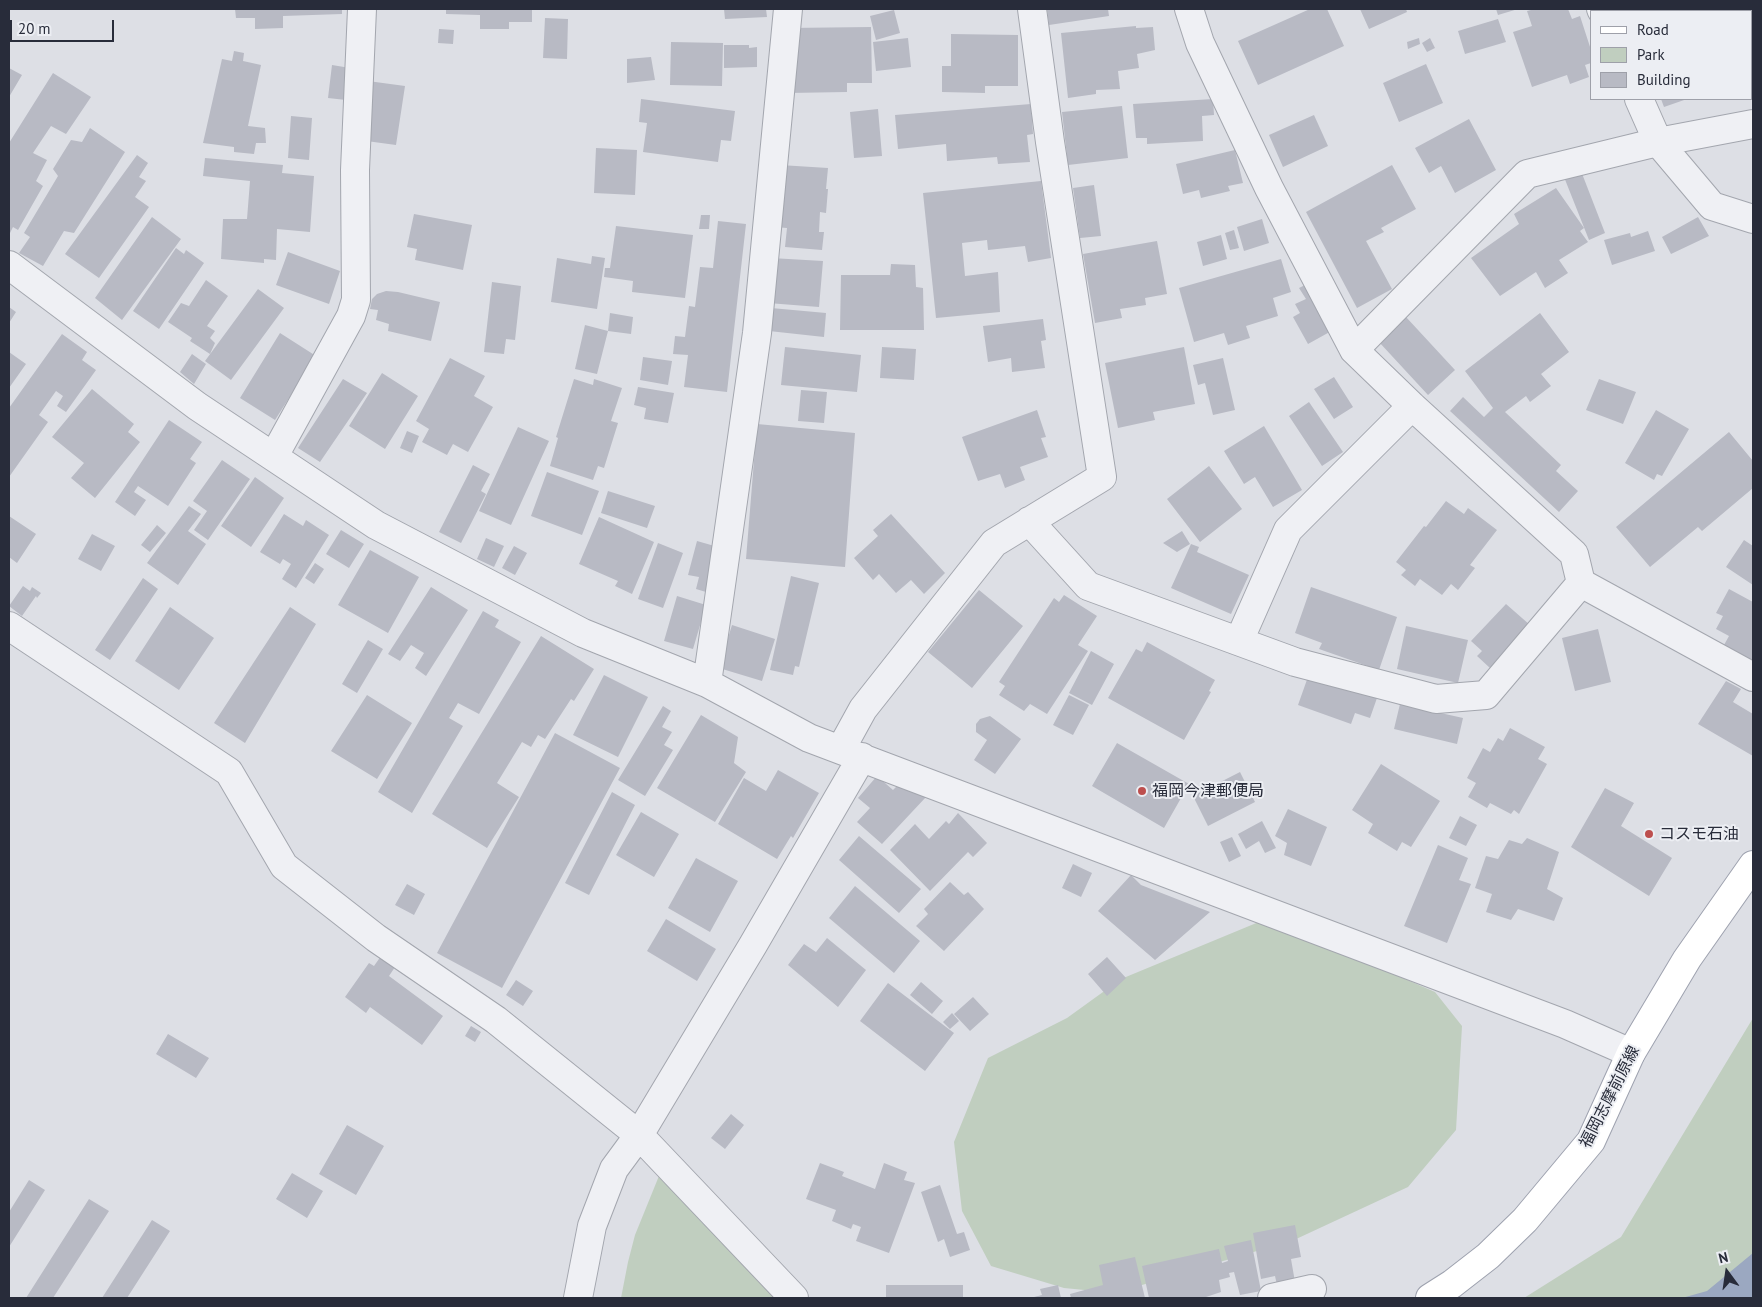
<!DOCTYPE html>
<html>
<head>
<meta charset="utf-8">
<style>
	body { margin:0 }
	#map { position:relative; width:1762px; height:1307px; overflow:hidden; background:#dddfe5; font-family:"PT Sans",sans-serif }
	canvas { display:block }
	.frame { position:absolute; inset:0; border:10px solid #282c3a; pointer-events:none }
	.legend { position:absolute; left:1590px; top:10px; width:162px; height:90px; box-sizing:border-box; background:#eceef3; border:1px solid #9ea0a9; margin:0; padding:6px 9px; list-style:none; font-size:15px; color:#282c3a }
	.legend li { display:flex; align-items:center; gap:10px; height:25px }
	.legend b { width:25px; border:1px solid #9ea0a9 }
	.north { position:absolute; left:1702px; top:1247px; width:50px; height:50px; -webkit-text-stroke:4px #eceef3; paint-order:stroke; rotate:346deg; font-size:14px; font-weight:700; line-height:20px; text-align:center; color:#282c3a }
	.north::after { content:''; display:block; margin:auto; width:18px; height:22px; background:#282c3a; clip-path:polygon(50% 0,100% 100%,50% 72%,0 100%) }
	.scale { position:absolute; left:10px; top:20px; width:104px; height:22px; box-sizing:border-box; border:2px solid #282c3a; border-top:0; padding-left:6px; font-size:15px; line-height:18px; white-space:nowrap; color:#282c3a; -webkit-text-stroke:4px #eceef3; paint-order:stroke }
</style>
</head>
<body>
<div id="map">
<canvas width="1762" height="1307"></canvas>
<div class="frame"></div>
<ul class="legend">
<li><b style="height:6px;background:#fff"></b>Road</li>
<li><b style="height:14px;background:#c0cebf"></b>Park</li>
<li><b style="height:14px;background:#b8bac4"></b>Building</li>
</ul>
<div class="north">N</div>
<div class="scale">20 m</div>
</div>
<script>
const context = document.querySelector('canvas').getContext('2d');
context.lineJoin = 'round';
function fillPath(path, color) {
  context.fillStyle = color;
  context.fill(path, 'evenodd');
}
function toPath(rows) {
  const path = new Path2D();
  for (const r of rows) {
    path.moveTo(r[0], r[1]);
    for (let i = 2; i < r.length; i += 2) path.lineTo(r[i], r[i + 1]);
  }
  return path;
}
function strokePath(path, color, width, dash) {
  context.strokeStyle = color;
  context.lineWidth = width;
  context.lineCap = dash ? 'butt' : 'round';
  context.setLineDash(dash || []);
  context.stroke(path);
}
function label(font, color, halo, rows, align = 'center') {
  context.font = font + ' "PT Sans","Noto Sans JP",sans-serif';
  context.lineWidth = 4;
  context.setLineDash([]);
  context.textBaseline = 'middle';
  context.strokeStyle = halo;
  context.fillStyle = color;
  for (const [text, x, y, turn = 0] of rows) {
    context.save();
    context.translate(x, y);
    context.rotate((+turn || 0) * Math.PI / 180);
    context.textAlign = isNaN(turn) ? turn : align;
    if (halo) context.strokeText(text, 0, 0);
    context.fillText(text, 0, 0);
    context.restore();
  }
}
const green = toPath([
	[1266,919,1435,992,1462,1026,1456,1130,1408,1187,1294,1240,1115,1293,1064,1288,991,1266,962,1211,954,1142,988,1058,1067,1018,1121,979],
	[1753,1018,1753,1298,1524,1298,1621,1237],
	[661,1171,776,1298,621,1298,628,1262,635,1235]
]);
const water = toPath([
	[1753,1253,1753,1298,1682,1298,1707,1291]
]);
const building = toPath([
	[235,9,342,9,342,14,283,16,283,28,255,29,255,18,236,18],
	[446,9,532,9,532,22,509,22,509,29,480,29,480,15,446,14],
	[724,9,766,9,767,17,725,19],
	[1047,9,1108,9,1109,16,1049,25],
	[1310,9,1327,9,1344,46,1258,85,1238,41],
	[1360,9,1406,9,1407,12,1369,29],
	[1496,9,1518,9,1498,15],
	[1535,9,1568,9,1572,19,1580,16,1591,50,1591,63,1585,65,1589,77,1570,84,1567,75,1532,87,1513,32,1532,26,1527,11],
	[1642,9,1715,9,1708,11,1635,11],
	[894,10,900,33,876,40,870,16],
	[1753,10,1753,35,1751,36,1751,11],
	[545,18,568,19,567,59,543,58],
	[1498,19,1506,42,1465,54,1458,31],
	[1136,26,1136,28,1153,27,1155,50,1137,54,1139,68,1118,71,1120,89,1096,90,1096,94,1068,98,1061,33],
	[871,27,872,83,847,83,847,92,788,93,788,28],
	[439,29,454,30,453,44,438,43],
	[951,34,1018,35,1018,86,985,86,985,93,942,92,942,66,951,66],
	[908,38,911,67,876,71,873,42],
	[1419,38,1420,44,1408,49,1407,42],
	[1430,38,1435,48,1427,52,1422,43],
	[671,42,723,43,722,86,670,85],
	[724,45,749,45,749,48,757,47,757,67,724,68],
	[1753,50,1753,76,1751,77,1751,51],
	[234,51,244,53,243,61,261,65,248,126,265,128,266,143,256,143,254,154,234,152,234,147,203,143,222,59,232,61],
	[651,57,655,80,627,83,627,59],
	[1426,64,1443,103,1399,122,1383,83],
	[332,65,350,68,346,100,328,98],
	[9,68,22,75,9,97],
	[53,73,91,97,66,134,51,126,33,153,47,160,36,181,43,186,18,230,13,227,9,235,9,143],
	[368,81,405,86,396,145,359,140],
	[641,99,735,111,731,141,721,140,718,162,643,152,647,123,639,122],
	[1213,99,1214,115,1202,116,1203,141,1147,144,1147,138,1136,138,1133,104],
	[1661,99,1687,99,1664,107],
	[1031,104,1033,134,1027,135,1030,162,998,164,997,157,947,161,946,144,898,149,895,115],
	[1122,106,1128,158,1068,165,1062,112],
	[878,109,882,156,854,158,850,112],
	[1314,115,1328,146,1283,167,1269,135],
	[291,116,312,118,309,160,288,158],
	[1469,119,1496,170,1455,193,1441,166,1429,173,1415,148],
	[90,128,125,152,74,233,64,231,43,266,19,253,30,237,24,233,58,176,53,169,71,140,82,142],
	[596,148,637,150,635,195,594,193],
	[1235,150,1243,183,1228,186,1230,191,1201,198,1199,190,1183,194,1176,164],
	[137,155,148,163,139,177,146,181,135,197,149,207,99,278,65,254],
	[205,158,283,165,282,173,314,176,310,232,277,229,276,260,264,259,264,263,221,259,223,219,247,219,250,181,203,176],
	[780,165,828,168,826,189,828,189,826,213,820,212,819,232,824,232,822,250,785,247,787,228,774,227],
	[1392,165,1416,209,1381,228,1384,232,1366,241,1392,289,1357,308,1306,212],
	[1581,171,1605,233,1589,240,1564,177],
	[1041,181,1051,258,1028,262,1025,246,988,250,987,240,962,243,965,276,998,272,1000,312,936,318,923,193],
	[1094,185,1101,236,1080,238,1073,188],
	[1556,188,1584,228,1580,231,1588,242,1559,260,1568,273,1545,288,1536,272,1500,296,1471,258,1519,224,1514,214],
	[414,214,472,225,463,270,415,260,417,249,407,247],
	[701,215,710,215,709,229,699,229],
	[152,217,181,239,122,320,95,298],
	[1698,217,1709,236,1671,254,1662,237],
	[1262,219,1269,243,1244,251,1237,227],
	[718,221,746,224,727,392,684,387,688,355,673,354,675,336,685,337,689,306,695,307,700,267,713,268],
	[616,226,693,235,685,298,632,292,633,281,604,277,605,268,610,268],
	[1234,230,1239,248,1230,250,1225,233],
	[1648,231,1655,251,1612,265,1604,240,1630,233,1631,237],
	[1221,235,1227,259,1203,266,1197,242],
	[1157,241,1167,294,1145,298,1146,305,1120,309,1122,318,1095,323,1083,254],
	[176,248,184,254,186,250,204,263,159,329,133,311],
	[288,252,340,271,329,304,276,285],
	[592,256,605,258,597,309,551,302,557,258,591,264],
	[771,258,823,261,819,307,768,303],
	[1281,259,1291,292,1273,298,1278,316,1246,326,1250,338,1228,345,1224,333,1194,342,1179,288],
	[891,264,915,265,916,287,923,288,924,330,840,330,841,275,890,275],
	[206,280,228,296,207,326,215,331,210,338,215,343,210,354,190,341,192,338,168,322,181,303,189,306],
	[492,282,521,286,515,340,506,339,504,354,484,352],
	[1309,283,1335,329,1308,344,1293,317,1300,313,1295,304,1306,299,1299,288],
	[258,289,284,308,231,380,205,361],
	[386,291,398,292,440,302,431,341,388,331,389,324,376,320,378,310,370,309,372,299,377,294],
	[9,307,16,312,9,323],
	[771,308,826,313,824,337,769,331],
	[610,313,633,317,631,334,608,331],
	[1540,313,1569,352,1541,374,1551,386,1530,402,1526,396,1505,412,1561,465,1556,471,1578,491,1559,512,1450,411,1463,397,1484,417,1493,408,1465,371],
	[1406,317,1455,370,1428,395,1379,342],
	[1043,319,1046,340,1041,341,1045,368,1012,372,1011,358,988,362,983,326],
	[585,325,608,331,597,374,575,369],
	[280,333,316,356,275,420,240,398],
	[62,334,87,352,82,360,96,370,66,412,57,406,63,396,56,391,39,415,48,422,9,477,9,408],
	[785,347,861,355,857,392,781,385],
	[882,347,916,349,914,380,880,378],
	[1184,347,1195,404,1153,412,1155,420,1118,428,1105,363],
	[9,352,26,364,9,388],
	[192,354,206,364,194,384,180,372],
	[643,357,672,361,668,385,640,380],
	[450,358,485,376,474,396,493,407,468,452,453,444,447,455,422,442,429,429,416,421],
	[1223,358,1235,410,1213,415,1205,383,1198,385,1193,365],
	[382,373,418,396,385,449,349,426],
	[1334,377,1353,407,1334,419,1314,389],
	[343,379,367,393,320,462,298,448],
	[574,379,593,385,594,379,622,388,611,421,618,423,604,468,598,466,593,480,550,466,558,438,556,437],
	[1599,379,1636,392,1623,424,1586,410],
	[638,387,674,393,668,423,644,419,646,408,634,405],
	[92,389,134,424,128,432,140,442,95,498,71,478,84,463,52,437],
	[801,390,827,392,824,423,798,421],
	[1309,402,1343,452,1322,466,1289,416],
	[1037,410,1046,437,1041,438,1048,457,1020,467,1025,480,1005,488,1000,474,978,481,962,437],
	[1656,410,1689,429,1662,476,1657,474,1654,480,1625,463],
	[169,420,202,442,190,459,196,463,168,506,138,486,134,492,146,500,135,516,115,502],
	[757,424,855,433,845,567,746,559],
	[1264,426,1302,490,1273,507,1255,477,1244,484,1224,451],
	[518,427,549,441,511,525,479,511],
	[407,431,419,436,412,453,400,448],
	[1729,432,1753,461,1753,488,1702,531,1698,527,1650,567,1616,527],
	[222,460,250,479,208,540,194,530,207,511,193,501],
	[473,465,490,474,481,491,486,494,461,543,439,532],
	[1209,466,1242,509,1200,542,1167,499],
	[547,472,599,491,582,535,531,516],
	[255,477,284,498,251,547,221,526],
	[608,491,655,506,647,528,601,513],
	[1446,501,1464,514,1468,508,1497,530,1470,565,1475,568,1458,590,1451,584,1442,595,1420,579,1415,586,1401,575,1406,570,1396,562,1424,526,1426,527],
	[189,506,201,514,188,531,206,544,178,585,147,563],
	[284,514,303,526,306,520,329,535,296,588,282,579,291,564,283,559,280,564,260,552],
	[891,514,945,573,924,594,911,580,896,593,879,574,873,580,854,558,878,536,873,530],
	[9,516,36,534,17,563,9,557],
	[599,517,654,542,632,594,615,586,618,581,579,564],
	[157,525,166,533,150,552,141,545],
	[341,530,364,544,349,568,326,554],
	[1182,531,1190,544,1177,552,1163,543],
	[92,534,115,546,101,571,78,559],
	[486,538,504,546,494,567,477,559],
	[1744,540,1753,546,1753,585,1726,567],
	[697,541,718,547,706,592,696,589,699,577,688,575],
	[658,543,683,553,663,608,638,599],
	[1191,544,1199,547,1197,552,1249,575,1231,614,1171,588],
	[514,546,527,553,515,575,502,568],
	[370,550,419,577,388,633,338,605],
	[315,563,324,569,314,584,305,578],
	[791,576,819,583,799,667,795,666,793,675,770,670],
	[143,578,158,589,110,660,95,650],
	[23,586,30,591,32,587,41,593,37,598,36,596,22,616,9,606],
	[431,587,468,610,426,676,415,668,424,653,411,645,400,661,388,654],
	[1311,587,1397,617,1379,670,1319,649,1322,643,1295,633],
	[1729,589,1753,602,1753,662,1724,645,1729,636,1716,629,1723,616,1716,613],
	[979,590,1023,626,972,688,928,652],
	[1064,595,1097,616,1078,645,1088,651,1047,714,1030,704,1024,711,999,695,1005,686,999,682,1054,598,1059,602],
	[677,596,706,605,693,649,664,641],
	[1506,604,1530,625,1490,668,1477,656,1482,651,1471,641],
	[170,607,214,638,179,690,135,661],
	[290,607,316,624,245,743,214,723],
	[483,611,499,620,495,627,521,642,479,714,458,703,449,718,463,726,412,813,378,792],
	[732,625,775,639,762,681,719,668],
	[1406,626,1468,640,1458,683,1397,669],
	[1598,629,1611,682,1575,691,1562,638],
	[541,636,594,669,574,701,571,699,545,739,538,735,531,747,522,742,497,783,519,797,487,848,432,814],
	[368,640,383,649,357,693,342,684],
	[1147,642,1215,680,1209,691,1211,692,1184,740,1108,698,1136,649,1142,652],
	[1091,651,1114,664,1092,705,1069,693],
	[1309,674,1377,698,1370,718,1355,713,1351,724,1298,705],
	[604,675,648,697,618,757,573,735],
	[1726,681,1741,689,1733,702,1753,714,1753,756,1698,724],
	[367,695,412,723,377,779,331,751],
	[1069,695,1089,705,1073,735,1053,725],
	[1400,704,1463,718,1457,744,1394,729],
	[663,706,671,711,662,727,672,732,664,745,673,750,645,796,618,780],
	[701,715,738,737,734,763,746,772,715,822,657,788],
	[990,716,1021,739,995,774,974,760,987,740,976,732,976,724,980,719],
	[1510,728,1545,747,1538,759,1547,764,1519,814,1514,810,1511,814,1490,803,1487,808,1468,797,1476,783,1467,778,1483,748,1490,752,1498,738,1503,741],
	[555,733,620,768,502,988,437,953],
	[1117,743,1189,784,1164,828,1092,786],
	[1381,764,1440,801,1411,847,1402,842,1397,851,1368,833,1373,824,1352,810],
	[778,770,819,793,793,838,791,836,777,859,718,824,744,778,766,791],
	[1240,772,1255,802,1208,826,1193,796],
	[877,776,893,790,897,786,913,790,926,797,882,844,857,822,870,808,858,798],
	[1605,788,1634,803,1621,826,1672,858,1649,896,1571,847],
	[612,792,635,805,589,895,565,883],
	[1288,809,1327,827,1311,866,1284,855,1287,843,1275,836],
	[641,812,679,834,654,877,616,855],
	[958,813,987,843,973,857,968,852,930,891,890,850,915,824,929,839,946,821,949,824],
	[1460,816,1477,825,1466,846,1449,838],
	[1262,821,1276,848,1265,853,1259,841,1246,849,1238,834],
	[859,836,921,889,899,913,839,860],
	[1232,837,1241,856,1229,862,1220,842],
	[1527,838,1559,852,1547,889,1563,898,1554,921,1518,909,1511,920,1486,912,1492,894,1475,888,1486,856,1498,859,1509,840,1522,844],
	[1438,845,1468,858,1459,880,1471,884,1447,943,1404,926],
	[696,858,738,881,710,932,668,908],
	[1073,864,1092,873,1081,897,1062,888],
	[1131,875,1141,885,1210,912,1155,960,1098,911],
	[950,882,964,895,968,892,984,909,944,951,916,926,928,914,924,909],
	[407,884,425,894,414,915,395,905],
	[855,886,920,941,894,973,829,918],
	[666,919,716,949,697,981,647,951],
	[827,938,866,970,838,1007,788,965,804,944,816,952],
	[381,956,395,967,389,976,443,1016,422,1045,370,1007,366,1013,345,997,369,963,374,966],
	[1107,957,1126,978,1107,996,1088,974],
	[516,980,533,991,523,1006,506,995],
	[921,982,943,1001,932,1014,910,995],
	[888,983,954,1033,925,1071,860,1021],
	[973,997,989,1014,970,1031,954,1014],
	[952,1013,959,1021,950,1029,943,1022],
	[471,1026,481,1032,475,1042,465,1036],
	[168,1034,209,1058,196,1078,156,1054],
	[731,1114,744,1125,725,1149,711,1138],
	[347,1125,384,1146,356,1195,319,1174],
	[820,1163,844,1172,842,1176,875,1189,884,1163,907,1172,904,1180,915,1183,889,1253,856,1241,861,1227,853,1224,851,1229,832,1221,836,1210,806,1199],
	[292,1173,323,1191,307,1218,276,1199],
	[29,1180,45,1190,9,1247,9,1212],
	[940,1185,957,1234,964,1232,970,1250,950,1257,944,1239,938,1242,921,1192],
	[89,1199,109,1211,53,1298,26,1298],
	[152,1220,170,1231,127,1298,102,1298],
	[1295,1225,1301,1257,1291,1259,1295,1282,1277,1285,1275,1276,1261,1279,1253,1233],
	[1251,1240,1261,1291,1240,1295,1234,1272,1229,1273,1230,1277,1219,1280,1221,1292,1203,1298,1149,1298,1142,1266,1219,1249,1222,1263,1228,1261,1224,1246],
	[1135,1257,1145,1298,1071,1298,1070,1294,1103,1285,1099,1265],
	[886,1285,963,1285,963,1298,886,1298],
	[1058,1285,1061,1298,1030,1298,1042,1295,1040,1289]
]);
const minor = toPath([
	[1189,9,1200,43,1269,188,1354,350,1412,406,1574,554,1581,583,1753,677],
	[1601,9,1602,11],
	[1639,99,1658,142,1712,206,1753,219],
	[9,265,197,406,376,525,583,633,707,683,809,738,1565,1024,1631,1053],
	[1354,350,1527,174,1658,142,1753,124],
	[274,456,351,316,356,300,355,170,362,9],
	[1029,521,1088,586,1295,662,1436,699,1486,695,1581,583],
	[9,626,229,772,284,866,376,938,496,1020,639,1135,794,1298],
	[1239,641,1288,530,1412,406],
	[707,683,757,333,788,9],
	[841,749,863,709,994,543,1102,477,1050,142,1032,9],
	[578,1298,592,1226,614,1169,639,1135,753,945,862,757],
	[1272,1298,1312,1289]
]);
const major = toPath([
	[1430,1298,1452,1284,1488,1256,1525,1220,1591,1141,1631,1053,1687,959,1753,865]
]);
const markers = [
	[1142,791,5,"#bd4f4e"],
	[1649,834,5,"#bd4f4e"]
];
const poiNames = [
	["福岡今津郵便局",1152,791],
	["コスモ石油",1659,834]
];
const streetNames = [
	["福岡志摩前原線",1610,1097,-63]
];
fillPath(green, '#c0cebf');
fillPath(water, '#9ba8c1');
fillPath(building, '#b8bac4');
strokePath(minor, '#a3a6ae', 30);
strokePath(major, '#9ea2af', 30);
strokePath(minor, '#eff0f4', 28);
strokePath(major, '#fff', 28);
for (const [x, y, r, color] of markers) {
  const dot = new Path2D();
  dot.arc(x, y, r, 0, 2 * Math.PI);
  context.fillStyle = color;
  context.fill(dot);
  strokePath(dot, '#eceef3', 2);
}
label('16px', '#282c3a', '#eceef3', poiNames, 'left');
label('16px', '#282c3a', '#eceef3', streetNames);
</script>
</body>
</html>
